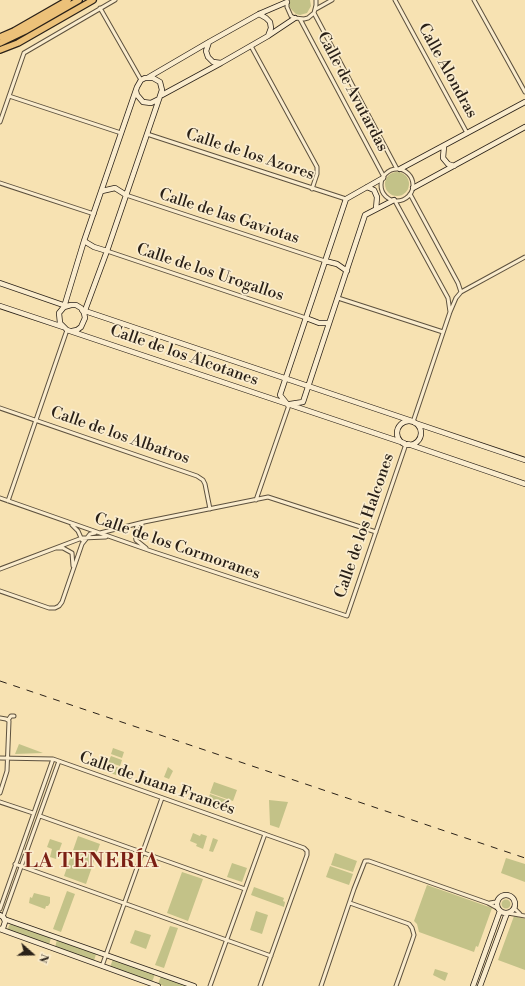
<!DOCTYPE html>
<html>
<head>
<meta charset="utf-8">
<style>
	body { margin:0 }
	#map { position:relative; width:525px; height:986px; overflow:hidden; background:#f7e2b2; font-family:"Libre Bodoni",serif }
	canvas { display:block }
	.north { position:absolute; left:12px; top:934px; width:40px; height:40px; -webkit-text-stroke:3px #faeccd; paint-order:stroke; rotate:110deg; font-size:11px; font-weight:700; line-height:16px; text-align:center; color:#2a2118 }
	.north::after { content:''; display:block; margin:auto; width:14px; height:18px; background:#2a2118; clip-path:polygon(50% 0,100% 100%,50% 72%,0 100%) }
</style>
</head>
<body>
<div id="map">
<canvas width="525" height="986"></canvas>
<div class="north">N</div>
</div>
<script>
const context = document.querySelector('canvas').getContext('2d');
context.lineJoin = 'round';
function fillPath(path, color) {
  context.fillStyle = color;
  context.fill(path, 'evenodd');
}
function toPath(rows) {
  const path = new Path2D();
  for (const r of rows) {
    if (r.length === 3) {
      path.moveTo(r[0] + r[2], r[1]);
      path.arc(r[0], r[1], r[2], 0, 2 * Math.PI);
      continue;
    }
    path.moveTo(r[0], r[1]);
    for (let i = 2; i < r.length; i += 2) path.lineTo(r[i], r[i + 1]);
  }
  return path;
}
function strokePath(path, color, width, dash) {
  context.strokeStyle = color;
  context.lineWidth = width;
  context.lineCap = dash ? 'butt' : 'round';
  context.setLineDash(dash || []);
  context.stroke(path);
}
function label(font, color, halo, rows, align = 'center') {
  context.font = font + ' "Libre Bodoni",serif';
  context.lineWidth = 3.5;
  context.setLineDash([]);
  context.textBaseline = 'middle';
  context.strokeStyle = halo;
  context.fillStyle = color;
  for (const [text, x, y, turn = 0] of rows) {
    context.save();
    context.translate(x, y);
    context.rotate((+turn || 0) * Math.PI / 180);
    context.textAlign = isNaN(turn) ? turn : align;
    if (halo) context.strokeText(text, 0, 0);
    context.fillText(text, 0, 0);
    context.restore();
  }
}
const green = toPath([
	[290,0,310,0,311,6,307,13,300,15,296,14,291,9,289,6],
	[397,184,12],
	[19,744,43,753,15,754],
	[113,748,124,752,122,758,111,754],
	[111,756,122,760,120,766,108,762],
	[108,764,119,768,116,775,105,771],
	[168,767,173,771,169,779,164,777],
	[214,782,237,790,233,801,210,793],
	[210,794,227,800,224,808,207,802],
	[269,800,288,802,279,828,270,825],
	[193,833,200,836,201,834,207,836,203,849,196,846,197,844,190,841],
	[78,836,100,844,86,884,64,876],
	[213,838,218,840,213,852,209,851],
	[50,839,62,843,56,859,50,857,52,849,47,847],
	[335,853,357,861,353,872,331,865],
	[506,858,525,864,525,882,501,873],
	[232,863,247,868,242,882,227,877],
	[330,866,353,874,349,885,326,877],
	[182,872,203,879,188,921,167,913],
	[427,885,492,908,478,947,476,946,474,952,419,932,417,924,414,921],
	[254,887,284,898,283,901,285,902,284,907,251,895],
	[67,891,75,894,61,932,53,929],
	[34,893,50,897,50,903,48,906,46,906,45,909,29,903,30,897,32,898],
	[506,904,4.5],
	[256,911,268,915,262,934,250,930],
	[514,916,525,919,525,970,498,960],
	[10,924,51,938,49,945,7,930],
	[170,926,178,928,164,968,155,965],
	[135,930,151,935,146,949,130,943],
	[57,940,96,954,94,961,55,947],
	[113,959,155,974,152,982,110,967],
	[435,969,448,973,445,981,433,975],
	[161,976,189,986,164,986,158,984]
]);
const street = toPath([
	[395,0,467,133],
	[474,0,525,92],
	[287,2,287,7,291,16,295,18,304,19,308,18,314,13,316,5,316,0],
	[100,8,141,80],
	[316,9,332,0],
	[314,13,397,169],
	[300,19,384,177],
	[251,46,317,167,317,174,312,189],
	[9,96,121,133],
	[0,122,24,53,115,0],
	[147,134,346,199],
	[397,185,16],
	[0,183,94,214],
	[410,194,458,283,461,292,456,298,450,312,413,422],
	[126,195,325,261],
	[395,201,448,298,450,312],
	[107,251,306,318],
	[461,292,525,257],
	[338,298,443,332],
	[0,408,197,476,203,480,205,484,210,509],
	[0,498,151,551,347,616,406,444],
	[256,500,289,405],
	[8,501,67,330],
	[142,524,137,526,135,534,136,540,146,548],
	[72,525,78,531,82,540],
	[100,533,144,522,268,497,376,532],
	[57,548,63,548,72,553,73,566],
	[0,569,82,538,106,537],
	[0,591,49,608,55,608,59,606,62,602,82,544,90,534,95,533],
	[0,718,6,719,9,721,7,771,0,793],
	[8,720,11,716,14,716],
	[0,758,53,759,304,848,307,851,307,855,260,986],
	[0,802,33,813],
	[40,816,245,889],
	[15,864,271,956],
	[350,903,409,924,412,928,414,935,412,941,396,986],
	[490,903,496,902,498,900],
	[515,905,515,909,520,914],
	[0,909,53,759],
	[508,913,525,916],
	[3,917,59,761],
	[102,966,162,798],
	[210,986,265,834],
	[321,986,354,889,365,861,369,861,488,903,499,909]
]);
const secondary = toPath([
	[259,14,266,18,270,22,271,28,268,36],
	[209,42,206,51,208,57,213,62,221,63],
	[149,77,209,42,259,14,287,2],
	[162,95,221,63,268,36,295,18],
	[444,146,443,158,448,164,454,166],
	[400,169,525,102],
	[367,187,374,190,377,197,376,209],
	[413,188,525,127],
	[102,191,115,188,126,195],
	[84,241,94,247,107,251],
	[325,261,337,264,347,271],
	[0,283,66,306],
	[0,306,63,327],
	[64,307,84,241,137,87,141,80,145,78,153,78,160,82,162,90,159,99,151,103,143,102,137,95,136,91],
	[82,310,412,421],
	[84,313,107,251,159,99],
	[306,318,319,323,329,323],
	[72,331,77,330,81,327,85,318,84,313,81,308,76,305,71,305,64,307,59,313,60,323,67,330,404,443],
	[290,404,303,402,365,215,394,200],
	[288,405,280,395,346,199,383,178],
	[409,433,12],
	[415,423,525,460],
	[408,444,525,484],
	[506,904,9],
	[0,915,4,918,5,922,3,928,0,929],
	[4,919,194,986],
	[0,929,158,986],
	[473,986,500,911],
	[480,986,507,913]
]);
const highway = toPath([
	[0,37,14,31,68,0],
	[0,43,25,31,79,0],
	[0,50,18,43,93,0]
]);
const rail = toPath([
	[0,681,525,858]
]);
const streetNames = [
	["Calle Alondras",447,71,61],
	["Calle de Avutardas",352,92,62],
	["Calle de los Azores",250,155,18],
	["Calle de las Gaviotas",229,217,18],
	["Calle de los Urogallos",210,273,18],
	["Calle de los Alcotanes",184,356,19],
	["Calle de los Albatros",120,436,19],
	["Calle de los Halcones",365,526,-71],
	["Calle de los Cormoranes",177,547,19],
	["Calle de Juana Francés",157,784,19]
];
const districtNames = [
	["LA TENERÍA",92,862]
];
fillPath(green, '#c3c288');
strokePath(street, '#5d513e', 5);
strokePath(secondary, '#2a2118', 6);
strokePath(highway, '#2a2118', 8);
strokePath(street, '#faeccd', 3);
strokePath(secondary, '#faeccd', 4.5);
strokePath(highway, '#ecc179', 5.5);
strokePath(rail, '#2a2118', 1, [7, 7]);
label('16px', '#2a2118', '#faeccd', streetNames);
context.letterSpacing = '1px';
label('bold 20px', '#7a1f14', '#faeccd', districtNames);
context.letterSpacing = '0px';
</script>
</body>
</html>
